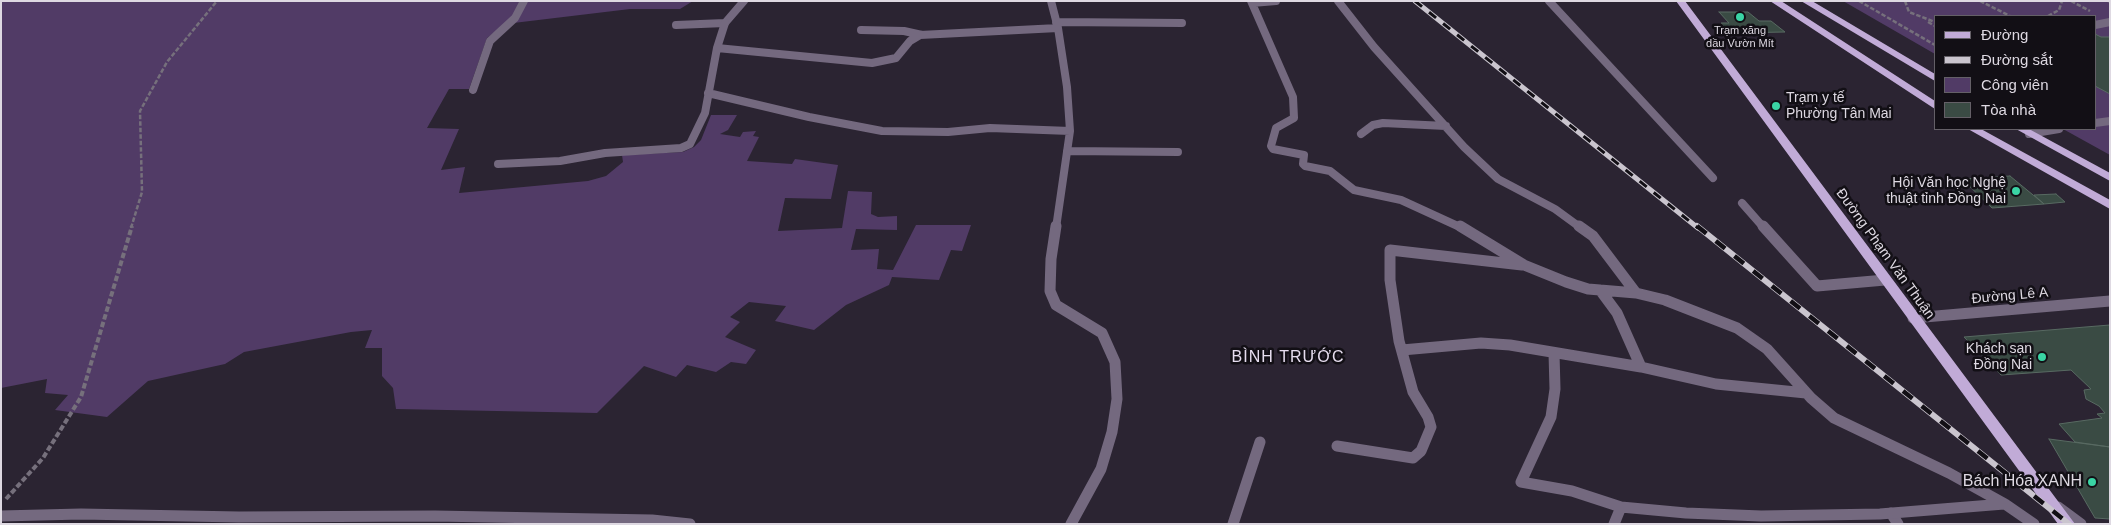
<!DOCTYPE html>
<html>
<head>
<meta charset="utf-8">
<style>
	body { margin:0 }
	#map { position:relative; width:2111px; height:525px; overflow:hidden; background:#2b2432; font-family:Arial,sans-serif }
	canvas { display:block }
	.frame { position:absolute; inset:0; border:2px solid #ded9e2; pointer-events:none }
	.legend { position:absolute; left:1934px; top:15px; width:162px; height:115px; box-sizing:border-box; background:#120f15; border:1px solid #646067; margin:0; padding:6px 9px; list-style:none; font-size:15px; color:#ded9e2 }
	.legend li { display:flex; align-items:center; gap:10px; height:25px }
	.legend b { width:25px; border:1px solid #646067 }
</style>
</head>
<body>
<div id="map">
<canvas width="2111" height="525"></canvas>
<div class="frame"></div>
<ul class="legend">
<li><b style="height:6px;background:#c1abd7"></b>Đường</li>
<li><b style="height:6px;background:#cac5ce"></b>Đường sắt</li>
<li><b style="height:14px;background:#513b66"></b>Công viên</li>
<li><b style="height:14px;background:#3a4b44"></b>Tòa nhà</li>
</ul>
</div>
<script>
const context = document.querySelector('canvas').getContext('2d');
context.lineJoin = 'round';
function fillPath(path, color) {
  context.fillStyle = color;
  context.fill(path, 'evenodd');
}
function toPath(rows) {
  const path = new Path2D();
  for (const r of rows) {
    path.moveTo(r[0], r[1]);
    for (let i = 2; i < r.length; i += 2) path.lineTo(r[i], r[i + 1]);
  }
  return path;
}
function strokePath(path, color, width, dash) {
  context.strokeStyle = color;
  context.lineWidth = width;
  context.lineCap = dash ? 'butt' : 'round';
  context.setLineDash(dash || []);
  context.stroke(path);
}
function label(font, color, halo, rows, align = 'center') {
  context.font = font + ' Arial,sans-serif';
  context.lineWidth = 5;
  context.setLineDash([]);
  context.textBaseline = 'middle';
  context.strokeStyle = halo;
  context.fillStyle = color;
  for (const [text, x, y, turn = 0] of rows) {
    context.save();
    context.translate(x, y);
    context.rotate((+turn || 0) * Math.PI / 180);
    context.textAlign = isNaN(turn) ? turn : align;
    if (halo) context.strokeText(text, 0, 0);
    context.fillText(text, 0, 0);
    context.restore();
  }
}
const green = toPath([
	[1,1,693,1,680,9,630,9,505,24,487,38,469,89,449,89,427,128,459,129,441,170,465,167,459,193,588,181,606,176,623,162,622,155,683,152,694,147,701,140,711,115,737,115,728,130,720,134,740,137,743,132,756,131,753,136,759,137,747,161,792,164,795,159,838,165,831,199,785,198,778,231,842,228,848,191,872,192,871,214,878,217,897,216,897,230,856,229,851,250,879,249,877,269,893,270,916,225,971,225,962,251,951,250,939,280,892,277,889,285,846,305,814,330,775,321,786,306,749,302,730,317,740,322,725,337,756,350,746,364,731,362,716,372,687,365,676,377,644,366,597,413,396,409,393,388,382,376,382,348,365,348,372,330,351,332,244,352,225,364,148,381,107,417,55,410,68,395,45,393,47,379,1,388],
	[1843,1,2110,1,2110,155,2063,129,2095,129,2095,16,1935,16,1935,54]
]);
const building = toPath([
	[1719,12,1748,12,1759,21,1771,21,1785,32,1730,33,1721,23,1729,23,1719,12],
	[2095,34,2101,37,2110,37,2110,94,2095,86,2095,34],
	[2010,176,2044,204,1992,208,1962,179,2010,176],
	[2056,194,2065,202,2044,204,2034,195,2056,194],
	[2110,325,2110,447,2075,442,2059,424,2102,418,2097,414,2105,413,2099,406,2086,399,2084,390,2091,389,2071,370,2001,375,1964,337,2110,325],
	[2049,439,2110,447,2110,519,2095,518,2049,439]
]);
const pathFar1 = toPath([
	[1859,1,1935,45],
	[1905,1,1909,12,1935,22],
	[1980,1,2010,16],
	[2071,1,2090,11],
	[2108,1,2110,2],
	[2048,16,2059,10,2062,1],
	[1928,22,1935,26],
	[131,228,142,192,140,111,167,62,217,1]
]);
const path = toPath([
	[6,499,43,458,81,397,132,226]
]);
const serviceFar1 = toPath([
	[676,25,725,23,744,1],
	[2095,25,2110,22],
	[473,90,490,41,515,18,524,1],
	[2095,123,2110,121],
	[2029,134,2059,129]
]);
const service = toPath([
	[1891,513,1898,524]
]);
const minorFar1 = toPath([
	[1051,1,1058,28,1067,87,1070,131,1056,228],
	[1251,1,1293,97,1294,118,1276,128,1271,146,1273,149,1304,155,1303,164,1305,166,1330,171,1354,190,1401,200,1462,228],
	[1338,1,1374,47,1464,147,1498,179,1555,209,1581,228],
	[1549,1,1713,178],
	[1252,3,1276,1],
	[1056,22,1182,23],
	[861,30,904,31,922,35],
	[717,48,872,63,896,58,910,41,920,35,1058,28],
	[708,93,809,117,882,131,948,132,990,128,1070,131],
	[1361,134,1373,125,1383,123,1446,126],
	[1067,151,1178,152],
	[498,164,560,161,605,153,681,148,690,144,705,113,717,48,725,23],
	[1742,203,1764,228]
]);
const minor = toPath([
	[1056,226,1051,259,1050,291,1056,305,1102,333,1115,362,1117,399,1112,432,1101,469,1071,524],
	[1460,226,1524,265,1566,282,1588,289,1636,293,1665,300,1737,328,1767,349,1811,398,1834,418,1949,473,2005,504,2034,524],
	[1579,226,1593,236,1636,293],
	[1763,226,1817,286,1885,280],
	[1913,318,2110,301],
	[1402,350,1481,343,1510,345,1641,367,1617,313,1600,290],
	[1554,353,1555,389,1551,417,1521,482,1572,491,1621,507,1686,513,1761,516,1880,514,2004,504],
	[1641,367,1716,384,1806,393],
	[1337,446,1413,458,1421,451,1431,427,1428,417,1413,392,1399,341,1390,280,1390,250,1522,265],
	[2058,507,2081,524],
	[1,516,81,514,239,517,435,516,652,520,690,524],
	[1233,524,1260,442],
	[1614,524,1621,507]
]);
const primary = toPath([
	[1676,1,1685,1,2075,524,2058,524,1676,1],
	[1770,1,1781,1,1935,101,1935,109,1770,1],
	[1801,1,1812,1,1935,74,1935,81,1801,1],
	[1968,129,1981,129,2110,200,2110,209,1968,129],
	[2016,129,2029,129,2110,173,2110,181,2016,129]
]);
const railFar1 = toPath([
	[1415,1,1698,228]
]);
const rail = toPath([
	[1697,226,2069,524]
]);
const markers = [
	[1740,17,5,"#3ad4a4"],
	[1776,106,5,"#3ad4a4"],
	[2016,191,5,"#3ad4a4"],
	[2042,357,5,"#3ad4a4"],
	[2092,482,5,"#3ad4a4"]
];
const farPoinames = [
	["Trạm xăng",1740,31],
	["dầu Vườn Mít",1740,44]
];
const poiNames = [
	["Trạm y tế",1786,98,"left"],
	["Phường Tân Mai",1786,114,"left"],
	["Hội Văn học Nghệ",2006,183],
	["thuật tỉnh Đồng Nai",2006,199],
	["Khách sạn",2032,349],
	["Đồng Nai",2032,365]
];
const streetNames = [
	["Đường Phạm Văn Thuận",1885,254,54],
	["Đường Lê A",2010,296,-5]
];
const quarterNames = [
	["BÌNH TRƯỚC",1288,358]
];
const nearPoinames = [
	["Bách Hóa XANH",2082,482]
];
fillPath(green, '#513b66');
fillPath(building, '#3a4b44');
strokePath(building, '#586a62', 1);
strokePath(pathFar1, '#76707c', 2.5, [4.5, 2]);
strokePath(path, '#76707c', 4, [5.5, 2.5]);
strokePath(serviceFar1, '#74697f', 8);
strokePath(service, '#74697f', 11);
strokePath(minorFar1, '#74697f', 8);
strokePath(minor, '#74697f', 11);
fillPath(primary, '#c1abd7');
strokePath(railFar1, '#cac5ce', 5);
strokePath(rail, '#cac5ce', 6);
strokePath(railFar1, '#120f15', 3, [9]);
strokePath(rail, '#120f15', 4.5, [12]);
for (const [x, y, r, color] of markers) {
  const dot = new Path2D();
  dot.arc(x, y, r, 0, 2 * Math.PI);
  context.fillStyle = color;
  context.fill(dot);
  strokePath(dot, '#120f15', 2);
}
label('11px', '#ded9e2', '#120f15', farPoinames);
label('14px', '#ded9e2', '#120f15', poiNames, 'right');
label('14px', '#ded9e2', '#120f15', streetNames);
context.letterSpacing = '1px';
label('16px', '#e6ddef', '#120f15', quarterNames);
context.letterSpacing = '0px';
label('16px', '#ded9e2', '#120f15', nearPoinames, 'right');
</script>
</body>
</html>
